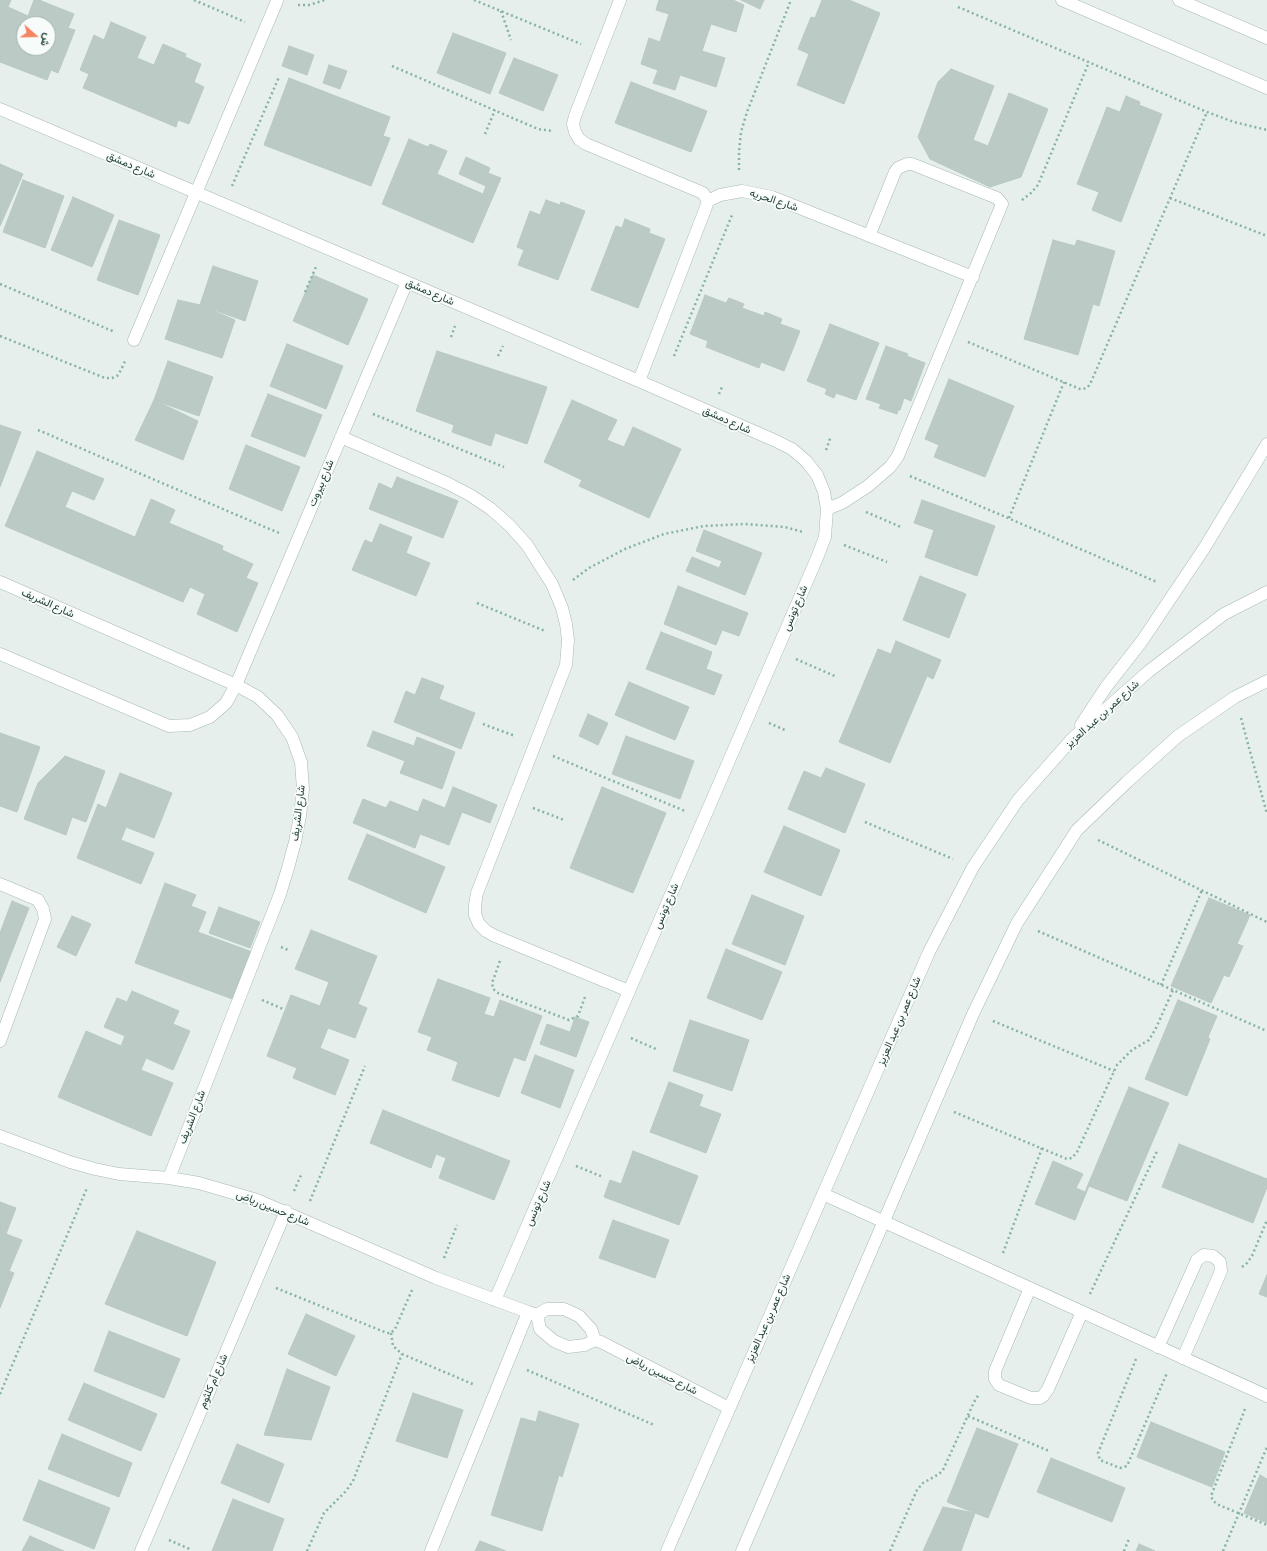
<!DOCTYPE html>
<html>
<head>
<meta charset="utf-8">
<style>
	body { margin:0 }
	#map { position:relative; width:1267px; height:1551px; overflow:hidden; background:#e6efeb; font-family:"Asap Condensed",Vazirmatn,sans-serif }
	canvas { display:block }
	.north { position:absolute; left:16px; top:16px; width:40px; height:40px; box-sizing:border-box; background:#f7fbf9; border:1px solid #a3b1ad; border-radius:50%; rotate:110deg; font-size:11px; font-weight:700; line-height:16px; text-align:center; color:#24423a }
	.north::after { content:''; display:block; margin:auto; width:14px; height:18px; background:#f4845f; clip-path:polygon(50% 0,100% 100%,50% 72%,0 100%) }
</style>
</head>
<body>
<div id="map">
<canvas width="1267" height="1551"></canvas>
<div class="north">ش</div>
</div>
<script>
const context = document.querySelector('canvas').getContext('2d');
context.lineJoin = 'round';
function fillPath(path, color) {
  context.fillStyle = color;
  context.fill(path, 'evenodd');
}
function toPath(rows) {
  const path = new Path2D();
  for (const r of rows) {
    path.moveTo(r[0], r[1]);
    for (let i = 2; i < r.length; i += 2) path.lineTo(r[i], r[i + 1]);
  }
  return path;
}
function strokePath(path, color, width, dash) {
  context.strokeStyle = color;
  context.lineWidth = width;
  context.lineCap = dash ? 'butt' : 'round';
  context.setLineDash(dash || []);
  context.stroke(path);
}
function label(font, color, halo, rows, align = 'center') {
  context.font = font + ' "Asap Condensed",Vazirmatn,sans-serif';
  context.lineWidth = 3.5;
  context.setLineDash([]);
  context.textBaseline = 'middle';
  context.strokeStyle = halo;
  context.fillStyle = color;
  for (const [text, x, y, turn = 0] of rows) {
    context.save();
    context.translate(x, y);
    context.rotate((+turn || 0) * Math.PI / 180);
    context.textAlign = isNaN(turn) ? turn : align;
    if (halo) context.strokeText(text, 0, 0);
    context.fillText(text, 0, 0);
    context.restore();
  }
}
const building = toPath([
	[0,0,11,0,8,7,28,16,34,0,39,0,74,14,68,28,75,30,58,73,51,70,47,80,0,62,0,0],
	[24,24,48,24,48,48,24,48,24,24],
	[659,0,733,0,744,5,736,32,711,24,702,51,725,58,716,87,680,75,675,90,653,83,658,70,641,64,649,38,660,42,669,14,656,10,659,0],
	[741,0,764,0,760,9,741,0],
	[822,0,849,0,880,13,844,104,797,85,809,54,798,49,811,17,815,18,822,0],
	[111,22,146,37,137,58,154,65,163,44,186,54,185,57,201,64,194,82,204,87,189,124,178,120,176,127,83,88,89,74,80,70,94,35,104,40,111,22],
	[453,33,506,53,490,94,437,73,453,33],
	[289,46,314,55,307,75,282,66,289,46],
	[514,58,558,75,543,111,499,93,514,58],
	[329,65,347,71,340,89,323,83,329,65],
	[951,69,994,86,973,140,988,146,1009,93,1048,109,1021,177,990,187,930,159,918,137,938,82,951,69],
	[289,78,390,117,383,136,390,138,371,186,264,145,289,78],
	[631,82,707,111,691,152,615,123,631,82],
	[1126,96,1140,102,1139,105,1162,114,1121,222,1092,210,1099,192,1077,184,1107,107,1120,112,1126,96],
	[409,139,428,147,430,144,447,151,437,174,483,194,486,186,459,174,466,157,490,168,488,173,501,178,473,243,382,204,409,139],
	[0,164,23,174,0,226,0,164],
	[23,180,64,196,45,248,3,232,23,180],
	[73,197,114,215,92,267,51,250,73,197],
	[546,200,560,205,561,202,585,211,558,280,518,265,524,250,517,247,530,211,540,215,546,200],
	[625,219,650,229,649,233,665,239,638,308,591,290,616,226,622,228,625,219],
	[119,220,160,235,138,295,97,280,119,220],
	[1053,240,1075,246,1077,240,1115,251,1099,306,1093,304,1078,355,1024,339,1053,240],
	[213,266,258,281,245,321,200,305,213,266],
	[313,275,368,299,348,345,293,321,313,275],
	[705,295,726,303,729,298,744,304,742,308,764,316,765,312,782,319,780,324,800,331,784,371,761,362,759,368,706,347,708,341,690,334,705,295],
	[178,300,200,305,235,320,222,358,165,339,178,300],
	[830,324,879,343,856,400,836,393,834,398,825,394,827,389,807,381,830,324],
	[287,344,343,366,326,409,270,386,287,344],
	[886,346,908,354,907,356,925,363,911,401,904,398,900,410,898,410,897,414,879,408,881,404,866,399,886,346],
	[437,351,547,387,527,444,495,433,491,446,452,432,454,425,416,411,437,351],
	[168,361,213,377,199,416,154,400,168,361],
	[949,379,1014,406,985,477,934,457,939,445,925,439,949,379],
	[268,394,322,415,305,457,251,436,268,394],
	[154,400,198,421,183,460,135,440,154,400],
	[572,400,617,420,607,440,624,447,633,427,681,449,649,518,579,486,582,480,544,462,572,400],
	[0,425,21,432,0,487,0,425],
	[246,445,300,467,282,511,229,489,246,445],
	[37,451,104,479,94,500,72,491,65,507,135,537,151,499,175,510,169,523,223,546,222,550,253,564,246,578,258,583,237,632,197,614,205,594,190,587,183,602,5,526,37,451],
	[397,477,458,501,443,538,369,509,379,483,392,489,397,477],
	[922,500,995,526,977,576,925,557,934,530,914,523,922,500],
	[380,524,412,537,406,553,430,563,416,596,352,570,365,540,372,543,380,524],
	[704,530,762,553,745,595,686,571,692,557,719,568,722,561,696,551,704,530],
	[920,576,966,594,949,638,903,620,920,576],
	[678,586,748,613,739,636,722,630,716,645,664,624,678,586],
	[661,632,712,652,706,669,722,675,714,695,646,669,661,632],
	[896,641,941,660,933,679,927,676,890,763,839,742,878,649,891,654,896,641],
	[422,678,444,686,439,699,475,713,461,749,394,722,406,691,415,695,422,678],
	[629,682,689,707,675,740,615,715,629,682],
	[588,714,608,723,598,745,579,736,588,714],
	[373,731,414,746,417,737,455,752,442,789,400,773,405,761,367,746,373,731],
	[0,733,40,747,17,812,0,806,0,733],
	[626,736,694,761,680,799,612,774,626,736],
	[65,756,105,771,86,822,72,817,66,835,24,819,38,783,65,756],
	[826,768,865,784,845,833,788,809,804,771,821,778,826,768],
	[120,773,172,793,154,838,126,827,121,840,154,853,141,884,77,858,98,804,106,808,120,773],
	[453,787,497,805,490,823,462,812,449,845,420,834,415,848,353,823,363,799,386,808,390,801,418,812,423,799,445,808,453,787],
	[602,787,666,813,633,893,570,868,602,787],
	[784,826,840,850,821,896,764,872,784,826],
	[367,834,445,867,426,913,348,879,367,834],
	[165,883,196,895,191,906,206,912,198,932,252,952,235,1000,135,963,165,883],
	[752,895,804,916,785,965,732,944,752,895],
	[1209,898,1250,915,1237,944,1243,946,1229,977,1224,975,1211,1003,1171,986,1209,898],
	[12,901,29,908,0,982,0,933,12,901],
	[219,907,260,922,250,948,209,933,219,907],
	[72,916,91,924,76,956,57,947,72,916],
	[311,930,377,956,358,1004,367,1008,355,1038,328,1028,320,1048,349,1060,335,1095,293,1078,297,1068,267,1056,291,995,320,1006,329,982,295,969,311,930],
	[726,949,782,972,762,1020,707,998,726,949],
	[438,979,490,998,484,1014,494,1017,500,1000,542,1016,525,1061,514,1057,499,1097,452,1080,458,1062,427,1050,432,1037,418,1032,438,979],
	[132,991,179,1011,173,1024,190,1031,173,1070,146,1058,141,1070,173,1083,151,1136,58,1097,86,1031,121,1046,125,1036,104,1027,117,998,127,1002,132,991],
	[1178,1000,1217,1016,1208,1037,1210,1039,1187,1096,1145,1079,1178,1000],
	[575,1017,589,1022,576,1057,540,1044,547,1024,570,1032,575,1017],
	[690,1020,749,1040,732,1091,673,1071,690,1020],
	[535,1055,574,1070,560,1108,521,1093,535,1055],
	[669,1082,703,1095,699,1106,721,1114,706,1153,650,1132,669,1082],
	[1129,1087,1169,1103,1127,1201,1089,1186,1075,1220,1035,1204,1053,1161,1083,1174,1076,1188,1085,1192,1129,1087],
	[383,1110,510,1161,494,1200,439,1178,446,1158,436,1154,431,1168,370,1143,383,1110],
	[1179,1144,1267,1179,1267,1187,1253,1223,1162,1187,1179,1144],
	[633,1151,698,1176,679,1225,604,1197,610,1180,621,1184,633,1151],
	[0,1202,16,1208,6,1234,22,1240,9,1271,14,1273,0,1308,0,1202],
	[613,1220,669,1240,655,1278,599,1258,613,1220],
	[137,1231,216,1262,187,1336,105,1304,137,1231],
	[1267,1275,1267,1297,1259,1294,1267,1275],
	[306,1314,355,1336,336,1376,288,1354,306,1314],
	[109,1331,180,1359,164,1398,94,1371,109,1331],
	[287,1369,330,1387,311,1440,264,1435,287,1369],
	[84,1383,157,1414,141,1451,68,1420,84,1383],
	[413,1393,463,1410,447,1458,396,1441,413,1393],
	[539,1411,579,1424,562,1477,559,1475,542,1531,491,1515,521,1418,536,1422,539,1411],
	[1151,1422,1225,1452,1212,1487,1137,1457,1151,1422],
	[977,1428,1018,1444,988,1518,947,1502,977,1428],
	[62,1434,132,1463,119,1497,48,1469,62,1434],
	[237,1444,284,1464,269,1503,221,1483,237,1444],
	[1051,1458,1125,1488,1112,1522,1037,1492,1051,1458],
	[1260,1475,1267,1479,1267,1523,1244,1513,1260,1475],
	[39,1480,110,1508,94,1549,23,1520,39,1480],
	[233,1499,284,1519,272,1551,212,1551,233,1499],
	[943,1507,975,1513,961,1551,923,1551,943,1507],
	[30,1536,64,1551,22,1551,30,1536],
	[480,1541,506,1551,475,1551,480,1541],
	[1139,1544,1155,1551,1136,1551,1139,1544]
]);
const path = toPath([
	[194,0,245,22],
	[474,0,581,44],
	[298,5,309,5,325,0],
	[958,7,1207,112,1234,122,1267,130],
	[501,11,511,40],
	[392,66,538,129,552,131],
	[485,134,495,110],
	[739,170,739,152,741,132,747,112,791,0],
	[232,186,279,77],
	[1170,198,1267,236],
	[1022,200,1031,193,1038,185,1089,62],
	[0,284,115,332],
	[305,292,316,267],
	[0,336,105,378,112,378,117,376,121,370,126,359],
	[451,337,455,326],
	[968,342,1080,389,1083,389,1088,387,1091,382,1207,112],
	[498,356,503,346],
	[674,356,732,215],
	[719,394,722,387],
	[373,414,504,467],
	[38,430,279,533],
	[826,450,831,436],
	[910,476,1157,582],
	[866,512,901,527],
	[1009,518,1064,382],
	[844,545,887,562],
	[573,580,589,568,625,549,664,534,704,526,745,524,785,527,803,532],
	[477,603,545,631],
	[796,659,837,677],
	[1241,718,1267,814],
	[769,723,785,730],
	[483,724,515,736],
	[553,756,685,811],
	[533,808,564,820],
	[865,822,953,859],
	[1098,840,1267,922],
	[1038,931,1267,1031],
	[281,947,288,950],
	[500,961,492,983,493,989,498,993,569,1020,578,1016,585,997],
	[1161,985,1202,890],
	[262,1000,283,1009],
	[993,1021,1114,1071],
	[631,1038,656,1049],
	[954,1112,1067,1159,1072,1158,1077,1152,1117,1065,1132,1050,1149,1040,1156,1028,1173,990],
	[576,1166,603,1177],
	[294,1191,302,1173],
	[310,1201,365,1066],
	[1003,1253,1042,1148],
	[444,1258,457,1225],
	[1242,1267,1247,1263,1252,1256,1267,1220],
	[276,1288,387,1333,391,1333,395,1329,412,1290],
	[1090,1294,1158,1149],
	[391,1333,393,1346,402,1354,475,1385],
	[1136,1359,1098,1453,1100,1460,1120,1468,1127,1466,1167,1373],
	[527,1370,654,1425],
	[0,1394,87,1188],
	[1245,1409,1211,1496,1213,1501,1219,1505,1267,1525],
	[968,1416,1049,1451],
	[169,1540,192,1550],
	[307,1551,324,1513,346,1491,353,1481,402,1354],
	[890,1551,917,1490,923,1483,939,1474,943,1470,974,1402,979,1394],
	[1124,1551,1129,1539],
	[1223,1551,1267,1447]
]);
const service = toPath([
	[0,654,169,726,190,725,210,717,226,703,236,685],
	[0,884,38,900,43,909,45,919,0,1041],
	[1030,1288,995,1371,995,1379,999,1385,1031,1398,1040,1398,1043,1396,1048,1389,1082,1312],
	[1158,1347,1197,1260,1204,1255,1213,1256,1220,1262,1221,1271,1183,1358]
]);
const minor = toPath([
	[620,0,575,116,573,124,575,132,579,139,586,144,703,193,708,201],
	[1062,0,1267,88],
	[1179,0,1267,38],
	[0,109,639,381,776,441,792,449,806,461,817,475,824,492,827,509,825,537,817,558,495,1300],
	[134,340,277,1],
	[639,381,706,207,708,201,720,195,742,191,772,197,973,277],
	[341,437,447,483,470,495,491,509,510,526,527,545,552,584,562,608,566,624,568,640,566,665,477,893,475,905,475,915,479,924,486,931,495,936,629,991],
	[827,509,842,503,868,486,890,467,898,456,1002,204,997,198,912,164,907,164,898,168,895,172,869,236],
	[0,582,236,685,258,697,277,715,292,737,301,762,303,789,300,816,295,842,288,868,280,894,169,1178],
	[236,685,407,282],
	[0,1136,70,1162,95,1169,119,1174,169,1178,199,1183,257,1200,436,1278,528,1312,537,1315,547,1309,564,1309,579,1316,591,1329,595,1340],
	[823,1194,1267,1396],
	[537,1315,540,1329,554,1341,568,1347,585,1345,595,1340,601,1342,729,1408],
	[141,1551,286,1211],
	[431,1551,528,1312]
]);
const tertiary = toPath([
	[1081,725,1106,687,1142,641,1205,547,1267,444],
	[667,1551,929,952,973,867,1018,800,1072,739,1149,671,1224,614,1267,592],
	[742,1551,973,1014,1017,923,1077,830,1127,782,1178,736,1235,697,1267,681]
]);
const streetNames = [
	["شارع دمشق",131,165,23],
	["شارع الحريه",774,200,18],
	["شارع دمشق",430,292,23],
	["شارع دمشق",727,420,24],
	["شارع بيروت",321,483,-67],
	["شارع الشريف",48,603,24],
	["شارع تونس",795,608,-67],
	["شارع عمر بن عبد العزيز",1102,714,-42],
	["شارع الشريف",298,813,-83],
	["شارع تونس",666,906,-67],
	["شارع عمر بن عبد العزيز",899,1021,-67],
	["شارع الشريف",192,1117,-69],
	["شارع تونس",538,1203,-66],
	["شارع حسين رياض",273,1208,22],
	["شارع عمر بن عبد العزيز",768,1318,-66],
	["شارع حسين رياض",662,1374,27],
	["شارع أم كلثوم",213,1381,-67]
];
fillPath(building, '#bbcac4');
strokePath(building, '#b8c9c2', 1);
strokePath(service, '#a8b8b2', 13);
strokePath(minor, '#a8b8b2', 13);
strokePath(tertiary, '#a8b8b2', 13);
strokePath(path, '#86b3a5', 2.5, [2, 3]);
strokePath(service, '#fff', 12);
strokePath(minor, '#fff', 12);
strokePath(tertiary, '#fff', 12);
label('11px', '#24423a', '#f7fbf9', streetNames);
</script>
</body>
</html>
